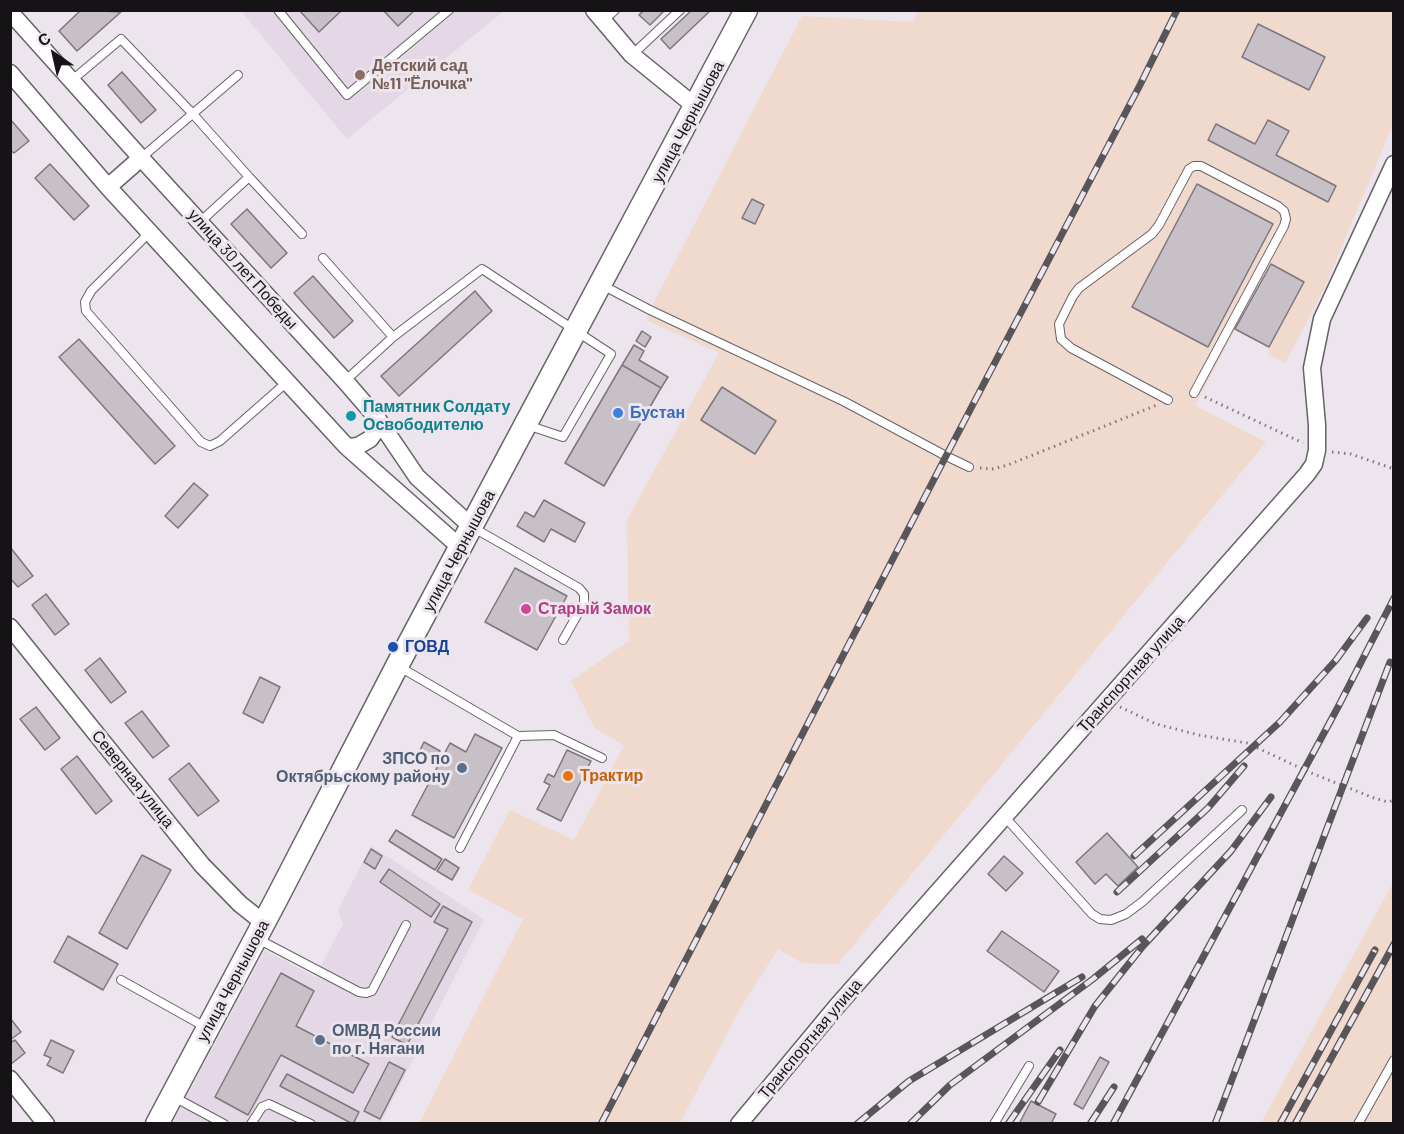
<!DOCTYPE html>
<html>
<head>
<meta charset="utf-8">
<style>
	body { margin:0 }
	#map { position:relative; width:1404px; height:1134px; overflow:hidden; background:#ece5ed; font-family:Barlow,sans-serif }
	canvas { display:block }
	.frame { position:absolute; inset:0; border:12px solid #151315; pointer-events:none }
	.north { position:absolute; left:24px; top:24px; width:60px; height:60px; -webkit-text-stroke:4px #ece5ed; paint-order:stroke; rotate:326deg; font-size:16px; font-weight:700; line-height:24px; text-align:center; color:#151315 }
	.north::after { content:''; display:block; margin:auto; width:21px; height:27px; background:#151315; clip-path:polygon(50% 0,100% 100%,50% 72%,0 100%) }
</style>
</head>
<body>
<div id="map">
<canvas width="1404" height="1134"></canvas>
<div class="frame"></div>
<div class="north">С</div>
</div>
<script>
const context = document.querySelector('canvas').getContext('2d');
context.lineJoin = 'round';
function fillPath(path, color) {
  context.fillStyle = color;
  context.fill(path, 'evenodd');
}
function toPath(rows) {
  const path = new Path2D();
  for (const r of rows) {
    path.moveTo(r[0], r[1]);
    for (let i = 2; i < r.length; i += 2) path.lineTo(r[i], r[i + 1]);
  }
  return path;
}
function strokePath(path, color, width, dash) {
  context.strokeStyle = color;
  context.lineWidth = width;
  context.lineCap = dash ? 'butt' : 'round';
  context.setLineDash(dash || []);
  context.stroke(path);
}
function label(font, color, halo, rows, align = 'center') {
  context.font = font + ' Barlow,sans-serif';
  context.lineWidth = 6;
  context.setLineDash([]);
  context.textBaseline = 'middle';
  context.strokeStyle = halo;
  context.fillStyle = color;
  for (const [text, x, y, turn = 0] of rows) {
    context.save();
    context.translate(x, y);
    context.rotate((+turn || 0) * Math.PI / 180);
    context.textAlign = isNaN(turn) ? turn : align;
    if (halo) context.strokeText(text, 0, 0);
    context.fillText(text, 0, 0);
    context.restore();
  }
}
const built = toPath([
	[241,11,504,11,347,139],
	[371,846,484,919,381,1123,172,1124,265,950,315,977,343,924,338,910]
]);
const industrial = toPath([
	[918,10,1393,11,1393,125,1324,289,1285,363,1268,354,1270,348,1235,330,1195,406,1266,442,838,964,802,963,778,949,741,1007,680,1123,419,1124,523,919,468,890,510,810,574,840,624,746,594,727,571,681,629,641,627,520,719,353,646,320,650,310,802,16,913,22],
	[1393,883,1393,1123,1261,1123]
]);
const building = toPath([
	[81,10,121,12,77,51,59,31,81,10],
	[299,10,342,10,319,32,299,10],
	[383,10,415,10,398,26,383,10],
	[644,10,665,10,650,25,639,15,644,10],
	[692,10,711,10,670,49,661,39,692,10],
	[1258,24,1325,57,1309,90,1242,57,1258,24],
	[122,72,156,110,141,123,108,85,122,72],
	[10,119,29,141,14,153,10,150,10,119],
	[1268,120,1289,131,1276,155,1336,186,1328,202,1208,140,1216,124,1255,144,1268,120],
	[50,164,89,206,74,220,35,178,50,164],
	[1197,184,1273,224,1208,347,1132,307,1197,184],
	[752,199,764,205,755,224,742,218,752,199],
	[247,209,287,253,271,268,231,224,247,209],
	[1271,264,1304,282,1269,347,1235,329,1271,264],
	[313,276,353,321,334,338,294,293,313,276],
	[475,291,492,311,399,396,381,376,475,291],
	[642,331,651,337,645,347,636,341,642,331],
	[79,339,175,446,155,464,59,357,79,339],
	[634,345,644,351,639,360,668,377,661,388,622,365,634,345],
	[622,365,661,388,604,486,565,463,622,365],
	[722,387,776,421,755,454,701,420,722,387],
	[194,483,208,495,178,528,165,516,194,483],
	[544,500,585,523,575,542,551,529,544,542,517,526,525,512,534,517,544,500],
	[10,547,33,576,18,587,10,578,10,547],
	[515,568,567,596,537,650,485,622,515,568],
	[46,594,69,624,55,635,32,605,46,594],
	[100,658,126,692,111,703,85,670,100,658],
	[260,677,280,687,263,723,243,713,260,677],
	[36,707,60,738,45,750,20,719,36,707],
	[142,711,169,746,153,758,125,723,142,711],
	[475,734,502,748,454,838,412,815,450,743,466,752,475,734],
	[424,742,440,751,433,763,418,754,424,742],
	[567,750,591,761,561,821,537,809,550,785,544,782,548,774,554,777,567,750],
	[77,756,112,801,96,814,61,769,77,756],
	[189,763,219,801,198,816,169,779,189,763],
	[396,830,442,859,435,870,389,841,396,830],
	[1107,833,1138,867,1118,886,1106,874,1095,884,1076,862,1107,833],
	[371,849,382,856,375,869,364,862,371,849],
	[142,855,171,870,127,949,99,933,142,855],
	[1004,856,1023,873,1006,891,988,874,1004,856],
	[445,859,459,868,452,880,437,871,445,859],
	[389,869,440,904,431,917,380,882,389,869],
	[443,906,472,922,407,1045,392,1037,448,929,434,922,443,906],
	[1002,931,1059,971,1044,992,987,951,1002,931],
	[68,936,118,964,103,990,54,962,68,936],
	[281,973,314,991,296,1026,369,1064,353,1093,281,1055,248,1115,215,1097,281,973],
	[10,1018,21,1032,10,1040,10,1018],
	[15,1040,25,1053,11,1064,10,1043,15,1040],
	[51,1040,74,1051,63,1073,47,1065,51,1058,44,1055,51,1040],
	[1100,1057,1109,1062,1083,1109,1074,1104,1100,1057],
	[389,1062,405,1070,380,1119,364,1111,389,1062],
	[287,1074,359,1112,353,1124,280,1086,287,1074],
	[1031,1101,1056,1114,1051,1124,1019,1124,1031,1101]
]);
const path = toPath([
	[1205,397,1303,443],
	[1332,452,1351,454,1394,469],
	[980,468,992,469,1008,465,1157,405],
	[1120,707,1156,724,1199,735,1247,743,1311,773,1374,798,1388,802,1394,800]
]);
const service = toPath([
	[278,10,347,95,449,10],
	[603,21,615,10],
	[632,55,680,10],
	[71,81,121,39,192,113,249,177],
	[141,158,238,75],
	[200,222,249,177,302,234],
	[150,232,91,291,85,302,86,311,201,442,210,446,220,441,287,382],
	[323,258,393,337],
	[602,285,650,310,845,402,946,456,969,467],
	[345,381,393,337,482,269,611,354,563,437,527,425],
	[1168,400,1071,348,1061,339,1059,324,1073,296,1079,288,1152,234,1159,225,1189,169,1194,166,1201,166,1278,206,1284,211,1286,219,1284,226,1194,393],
	[472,527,579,588,584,594,584,603,563,640],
	[398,666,518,736,460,848],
	[518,736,554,735,602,758],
	[1004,816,1092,914,1100,919,1111,920,1126,914,1142,902,1242,810],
	[256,938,359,992,366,993,372,991,406,925],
	[121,980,207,1028],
	[172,1096,224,1124],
	[251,1124,262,1107,269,1104,311,1124],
	[994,1124,1029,1066],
	[1358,1124,1394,1060]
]);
const minor = toPath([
	[594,10,632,55,696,107],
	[10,12,141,158,345,381,377,418,417,477,472,527],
	[10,73,108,187,347,447,461,548],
	[108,187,141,158],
	[347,447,358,446,370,439,377,429,377,418],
	[10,627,202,865,240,904,264,923],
	[10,1079,46,1124],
	[739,1124,837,1006,1307,474,1314,464,1317,450,1317,425,1312,368,1322,319,1394,164]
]);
const secondary = toPath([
	[157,1124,276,900,397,666,746,10]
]);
const rail = toPath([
	[1134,856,1280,722,1336,660,1367,618],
	[1117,892,1208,808,1244,766],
	[1038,1102,1095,1006,1143,946,1231,851,1271,797],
	[601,1124,946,456,1140,85,1177,10],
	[857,1124,909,1081,1082,977],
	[910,1124,950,1085,1093,979,1142,939],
	[1008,1124,1060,1050],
	[1090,1124,1114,1087],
	[1113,1124,1338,707,1394,598],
	[1215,1124,1390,662],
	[1280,1124,1375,950],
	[1295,1124,1394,944]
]);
const markers = [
	[360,75,6,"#8d6e63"],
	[618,413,6,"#3f7fe0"],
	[351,416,6,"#0f9aa8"],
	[526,609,6,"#d1479c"],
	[393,647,6,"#1a4fb4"],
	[462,768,6,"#5c6f8a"],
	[568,776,6,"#e8710a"],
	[320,1040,6,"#5c6f8a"]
];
const educationNames = [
	["Детский сад",372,66],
	["№11 \"Ёлочка\"",372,84]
];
const streetNames = [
	["улица Чернышова",688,122,-62],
	["улица 30 лет Победы",243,269,48],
	["улица Чернышова",459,551,-62],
	["Транспортная улица",1131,674,-48],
	["Северная улица",133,779,51],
	["улица Чернышова",233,981,-62],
	["Транспортная улица",810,1039,-50]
];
const cultureNames = [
	["Памятник Солдату",363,407],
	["Освободителю",363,425]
];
const shopNames = [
	["Бустан",630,413]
];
const hotelNames = [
	["Старый Замок",538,609]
];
const transitNames = [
	["ГОВД",405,647]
];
const serviceNames = [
	["ЗПСО по",450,759],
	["Октябрьскому району",450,777],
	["ОМВД России",332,1031,"left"],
	["по г. Нягани",332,1049,"left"]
];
const foodNames = [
	["Трактир",580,776]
];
fillPath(built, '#e4d8e6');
fillPath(industrial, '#f0d9cd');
fillPath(building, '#c7c0c7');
strokePath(building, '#7c767d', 1.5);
strokePath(service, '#676168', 10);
strokePath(minor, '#676168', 19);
strokePath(secondary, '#676168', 25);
strokePath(path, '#7f7a7f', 3, [1.5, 4.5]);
strokePath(service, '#fff', 8);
strokePath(minor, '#fff', 16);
strokePath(secondary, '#fff', 22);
strokePath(rail, '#59565a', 7);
strokePath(rail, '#ece5ed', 4.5, [14]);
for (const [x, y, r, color] of markers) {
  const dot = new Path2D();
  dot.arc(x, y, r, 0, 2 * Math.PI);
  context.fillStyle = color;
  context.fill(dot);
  strokePath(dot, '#ece5ed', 2);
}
label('bold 16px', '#785e54', '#ece5ed', educationNames, 'left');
label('16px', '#151315', '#ece5ed', streetNames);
label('bold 16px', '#0d838f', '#ece5ed', cultureNames, 'left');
label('bold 16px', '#366cbe', '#ece5ed', shopNames, 'left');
label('bold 16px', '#b23c85', '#ece5ed', hotelNames, 'left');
label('bold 16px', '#164399', '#ece5ed', transitNames, 'left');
label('bold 16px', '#4e5e75', '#ece5ed', serviceNames, 'right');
label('bold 16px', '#c56008', '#ece5ed', foodNames, 'left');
</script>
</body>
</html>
